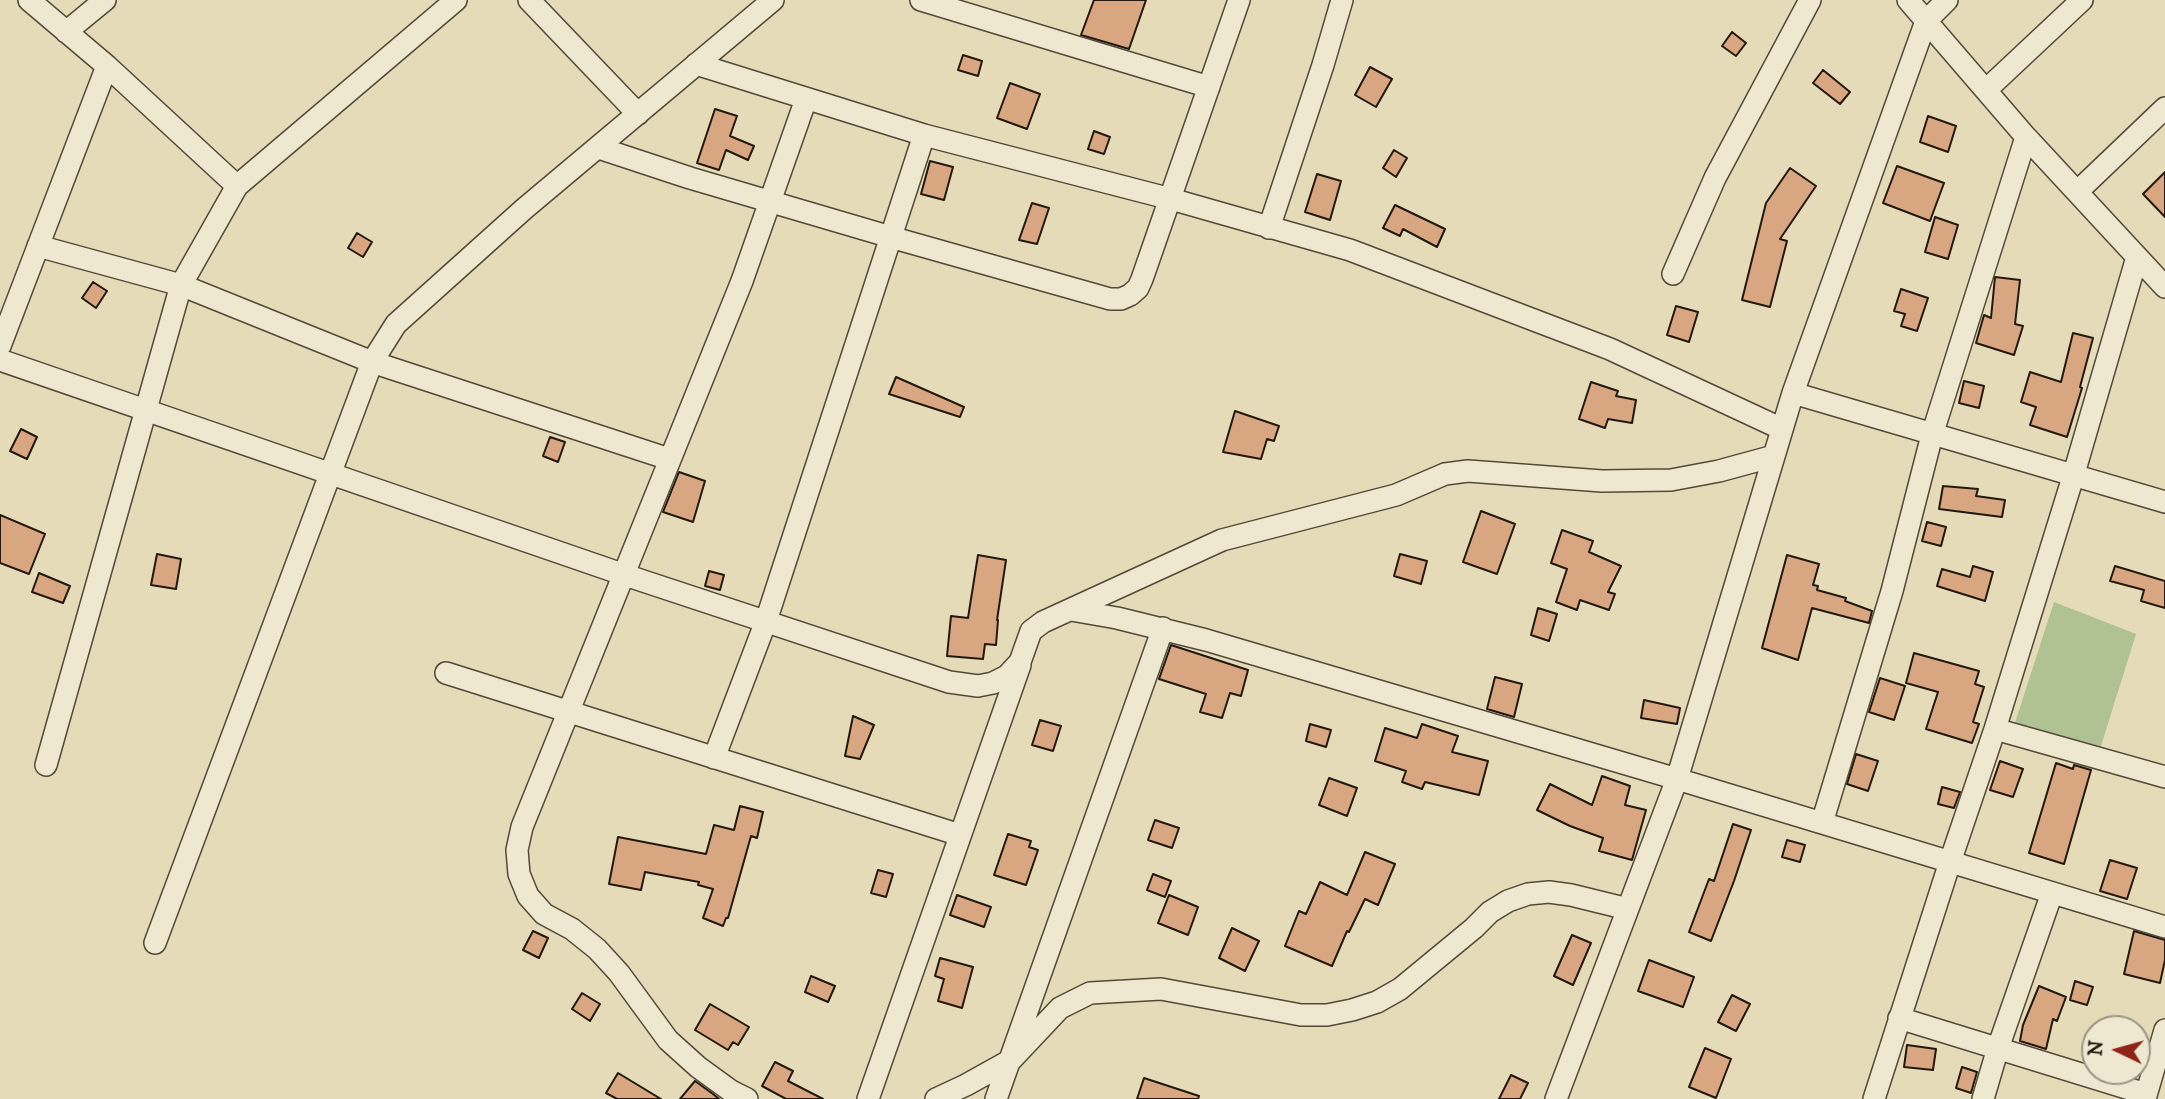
<!DOCTYPE html>
<html>
<head>
<meta charset="utf-8">
<style>
	body { margin:0 }
	#map { position:relative; width:2165px; height:1099px; overflow:hidden; background:#e5dbb8; font-family:"IM FELL DW Pica",serif }
	canvas { display:block }
	.north { position:absolute; left:2081px; top:1015px; width:70px; height:70px; box-sizing:border-box; background:#eee8d1; border:2px solid #9c9583; border-radius:50%; rotate:275deg; font-size:19px; font-weight:700; line-height:28px; text-align:center; color:#22180f }
	.north::after { content:''; display:block; margin:auto; width:24px; height:32px; background:#8f2418; clip-path:polygon(50% 0,100% 100%,50% 72%,0 100%) }
</style>
</head>
<body>
<div id="map">
<canvas width="2165" height="1099"></canvas>
<div class="north">N</div>
</div>
<script>
const context = document.querySelector('canvas').getContext('2d');
context.lineJoin = 'round';
function fillPath(path, color) {
  context.fillStyle = color;
  context.fill(path, 'evenodd');
}
function toPath(rows) {
  const path = new Path2D();
  for (const r of rows) {
    path.moveTo(r[0], r[1]);
    for (let i = 2; i < r.length; i += 2) path.lineTo(r[i], r[i + 1]);
  }
  return path;
}
function strokePath(path, color, width, dash) {
  context.strokeStyle = color;
  context.lineWidth = width;
  context.lineCap = dash ? 'butt' : 'round';
  context.setLineDash(dash || []);
  context.stroke(path);
}
const green = toPath([
	[2054,602,2136,634,2100,749,2014,726]
]);
const building = toPath([
	[1094,0,1146,0,1129,49,1081,35,1094,0],
	[1732,32,1746,43,1736,56,1722,46,1732,32],
	[963,55,982,61,978,76,958,70,963,55],
	[1370,67,1392,79,1376,107,1355,95,1370,67],
	[1823,70,1850,92,1840,104,1813,83,1823,70],
	[1010,83,1040,94,1027,129,997,118,1010,83],
	[715,109,737,116,730,136,754,146,748,160,726,150,719,170,697,163,715,109],
	[1928,116,1956,126,1948,152,1920,142,1928,116],
	[1094,131,1110,137,1104,154,1088,149,1094,131],
	[1394,150,1407,158,1396,177,1383,168,1394,150],
	[930,161,953,167,944,200,921,194,930,161],
	[1897,166,1944,183,1930,221,1883,203,1897,166],
	[1790,168,1816,186,1780,239,1787,241,1770,307,1742,300,1766,203,1790,168],
	[2165,172,2165,217,2143,194,2165,172],
	[1317,174,1341,181,1330,220,1305,212,1317,174],
	[1032,203,1049,208,1037,244,1019,240,1032,203],
	[1395,205,1445,229,1437,247,1403,229,1400,236,1383,228,1395,205],
	[1935,217,1958,225,1948,259,1925,252,1935,217],
	[357,233,372,242,363,257,348,248,357,233],
	[1995,277,2020,280,2015,324,2023,326,2014,355,1976,343,1984,315,1991,318,1995,277],
	[93,282,107,291,96,308,82,298,93,282],
	[1901,289,1928,298,1917,331,1901,326,1905,314,1894,311,1901,289],
	[1676,306,1698,312,1689,342,1667,335,1676,306],
	[2073,333,2093,338,2080,387,2082,388,2067,437,2030,425,2036,407,2021,402,2030,372,2061,382,2073,333],
	[896,377,964,407,960,417,889,394,896,377],
	[1964,381,1984,386,1979,408,1959,403,1964,381],
	[1591,382,1618,391,1616,396,1636,400,1632,423,1608,419,1605,428,1579,419,1591,382],
	[1235,411,1279,426,1274,441,1267,439,1261,459,1223,452,1235,411],
	[21,429,37,437,27,459,10,451,21,429],
	[550,437,565,442,558,462,543,456,550,437],
	[679,472,705,481,693,522,663,512,679,472],
	[1943,486,1978,489,1976,496,2005,500,2002,517,1939,509,1943,486],
	[1481,511,1515,524,1497,574,1463,562,1481,511],
	[0,515,45,534,29,574,0,563,0,515],
	[1927,522,1946,527,1941,546,1922,541,1927,522],
	[1562,530,1593,541,1589,552,1621,566,1608,592,1615,594,1609,610,1580,600,1577,610,1556,602,1567,569,1551,563,1562,530],
	[157,554,181,559,176,589,151,585,157,554],
	[1400,554,1427,561,1421,584,1394,576,1400,554],
	[978,555,1006,560,997,620,998,620,996,645,985,644,983,659,947,656,951,616,968,618,978,555],
	[1787,555,1819,564,1813,585,1818,586,1817,590,1846,598,1845,601,1872,611,1869,623,1812,608,1798,660,1762,648,1787,555],
	[1973,566,1993,572,1985,601,1937,586,1942,569,1970,577,1973,566],
	[2115,566,2165,581,2165,608,2141,601,2144,590,2110,581,2115,566],
	[709,571,724,575,720,590,705,586,709,571],
	[39,573,70,586,63,603,32,592,39,573],
	[1538,608,1557,614,1549,641,1531,635,1538,608],
	[1171,645,1248,670,1241,696,1230,693,1222,718,1200,712,1206,694,1159,679,1171,645],
	[1914,653,1979,671,1975,684,1984,687,1973,722,1979,724,1972,743,1926,729,1938,692,1906,683,1914,653],
	[1495,677,1522,684,1514,717,1487,709,1495,677],
	[1880,678,1905,686,1894,720,1869,712,1880,678],
	[1644,700,1680,708,1677,724,1641,718,1644,700],
	[853,716,874,725,860,759,845,756,853,716],
	[1040,720,1061,726,1053,751,1032,745,1040,720],
	[1310,724,1331,730,1326,747,1306,741,1310,724],
	[1422,724,1458,736,1452,752,1488,761,1479,795,1425,782,1422,789,1402,782,1406,771,1375,761,1385,728,1417,738,1422,724],
	[1856,754,1878,761,1868,791,1847,784,1856,754],
	[2000,761,2023,769,2013,797,1990,790,2000,761],
	[2056,763,2073,769,2074,765,2091,770,2064,864,2029,853,2056,763],
	[1602,776,1630,786,1625,805,1646,810,1632,860,1599,851,1603,838,1570,826,1537,810,1550,784,1592,805,1602,776],
	[1329,778,1357,788,1347,816,1319,805,1329,778],
	[1942,787,1960,792,1954,808,1938,804,1942,787],
	[740,806,763,812,757,838,751,836,728,918,726,918,723,926,703,918,713,889,698,885,699,882,645,872,641,890,609,884,618,837,706,854,714,825,734,830,740,806],
	[1155,820,1179,828,1172,848,1148,840,1155,820],
	[1733,824,1751,830,1734,881,1711,941,1689,932,1709,879,1714,881,1733,824],
	[1008,834,1031,841,1029,847,1038,850,1026,885,994,875,1008,834],
	[1787,840,1805,845,1800,862,1782,857,1787,840],
	[1365,852,1395,864,1378,905,1365,899,1349,932,1347,931,1332,966,1285,946,1299,911,1306,914,1320,882,1347,895,1365,852],
	[2110,860,2137,868,2127,899,2100,891,2110,860],
	[878,870,893,874,886,897,871,893,878,870],
	[1153,874,1171,881,1165,897,1147,890,1153,874],
	[957,895,991,907,984,927,950,915,957,895],
	[1169,895,1198,907,1188,935,1158,923,1169,895],
	[1232,928,1259,941,1245,971,1219,958,1232,928],
	[533,931,548,938,539,958,523,950,533,931],
	[2134,931,2165,940,2165,960,2160,983,2124,974,2134,931],
	[1572,935,1591,943,1573,985,1554,976,1572,935],
	[940,958,973,967,962,1008,938,1001,944,979,935,976,940,958],
	[1649,960,1694,977,1683,1007,1638,991,1649,960],
	[811,976,835,986,828,1002,805,992,811,976],
	[2075,981,2093,987,2087,1005,2070,1000,2075,981],
	[2039,986,2066,997,2057,1021,2053,1019,2046,1049,2020,1041,2023,1025,2039,986],
	[582,993,600,1004,590,1021,572,1009,582,993],
	[1732,995,1750,1004,1736,1031,1718,1022,1732,995],
	[710,1004,749,1027,738,1045,733,1042,728,1050,695,1030,710,1004],
	[1907,1045,1936,1049,1933,1070,1904,1067,1907,1045],
	[1705,1048,1731,1059,1716,1098,1689,1087,1705,1048],
	[775,1062,793,1071,788,1081,823,1099,786,1099,762,1086,775,1062],
	[1962,1067,1977,1072,1971,1093,1956,1088,1962,1067],
	[618,1073,661,1099,617,1099,606,1093,618,1073],
	[1511,1075,1528,1083,1520,1099,1499,1099,1511,1075],
	[1144,1078,1199,1096,1198,1099,1137,1099,1144,1078],
	[695,1081,713,1094,719,1099,680,1099,695,1081]
]);
const street = toPath([
	[29,0,107,66,237,186],
	[529,0,638,114],
	[921,0,1209,87],
	[1908,0,2026,137,2165,287],
	[66,32,105,0],
	[696,64,924,135,1171,199,1350,250,1610,349,1782,429],
	[1986,90,2082,0],
	[599,148,690,178,901,240,1110,299,1121,299,1130,295,1138,288,1142,279,1239,0],
	[2077,192,2165,108],
	[1269,228,1323,65,1342,0],
	[38,246,181,285,372,362,669,459],
	[1673,274,1715,178,1810,0],
	[0,346,107,66],
	[0,360,622,574,949,682,978,686,993,683,1007,676,1020,662,1031,631,1043,622,1222,540,1396,495,1445,474,1468,471,1602,481,1671,480,1719,471,1774,456],
	[1793,393,2165,502],
	[1071,610,1117,618,1206,640,1677,779,2165,927],
	[446,673,960,835],
	[1995,729,2165,777],
	[714,758,766,621,924,135],
	[46,765,181,285,237,186,456,0],
	[1822,823,1892,591,1932,435,2026,137],
	[155,943,372,362,396,324,524,209,773,0],
	[1899,1018,2146,1094],
	[747,1099,731,1091,698,1067,668,1040,619,973,597,949,572,929,544,914,528,896,519,874,517,850,522,827,742,281,806,99],
	[868,1099,1020,665],
	[936,1099,966,1085,1011,1060,1060,1008,1090,993,1161,989,1301,1015,1327,1015,1352,1010,1377,1002,1400,989,1474,928,1490,912,1508,901,1528,894,1549,892,1571,895,1628,909],
	[996,1099,1163,628],
	[1556,1099,1677,779,1793,393,1926,21,1947,0],
	[1874,1099,1950,862,1995,729,2073,477,2137,257],
	[1983,1099,1998,1048,2052,893],
	[2145,1099,2165,1030]
]);
fillPath(green, '#b0c192');
fillPath(building, '#d8a782');
strokePath(building, '#22180f', 2);
strokePath(street, '#534939', 24);
strokePath(street, '#eee8d1', 21);
</script>
</body>
</html>
